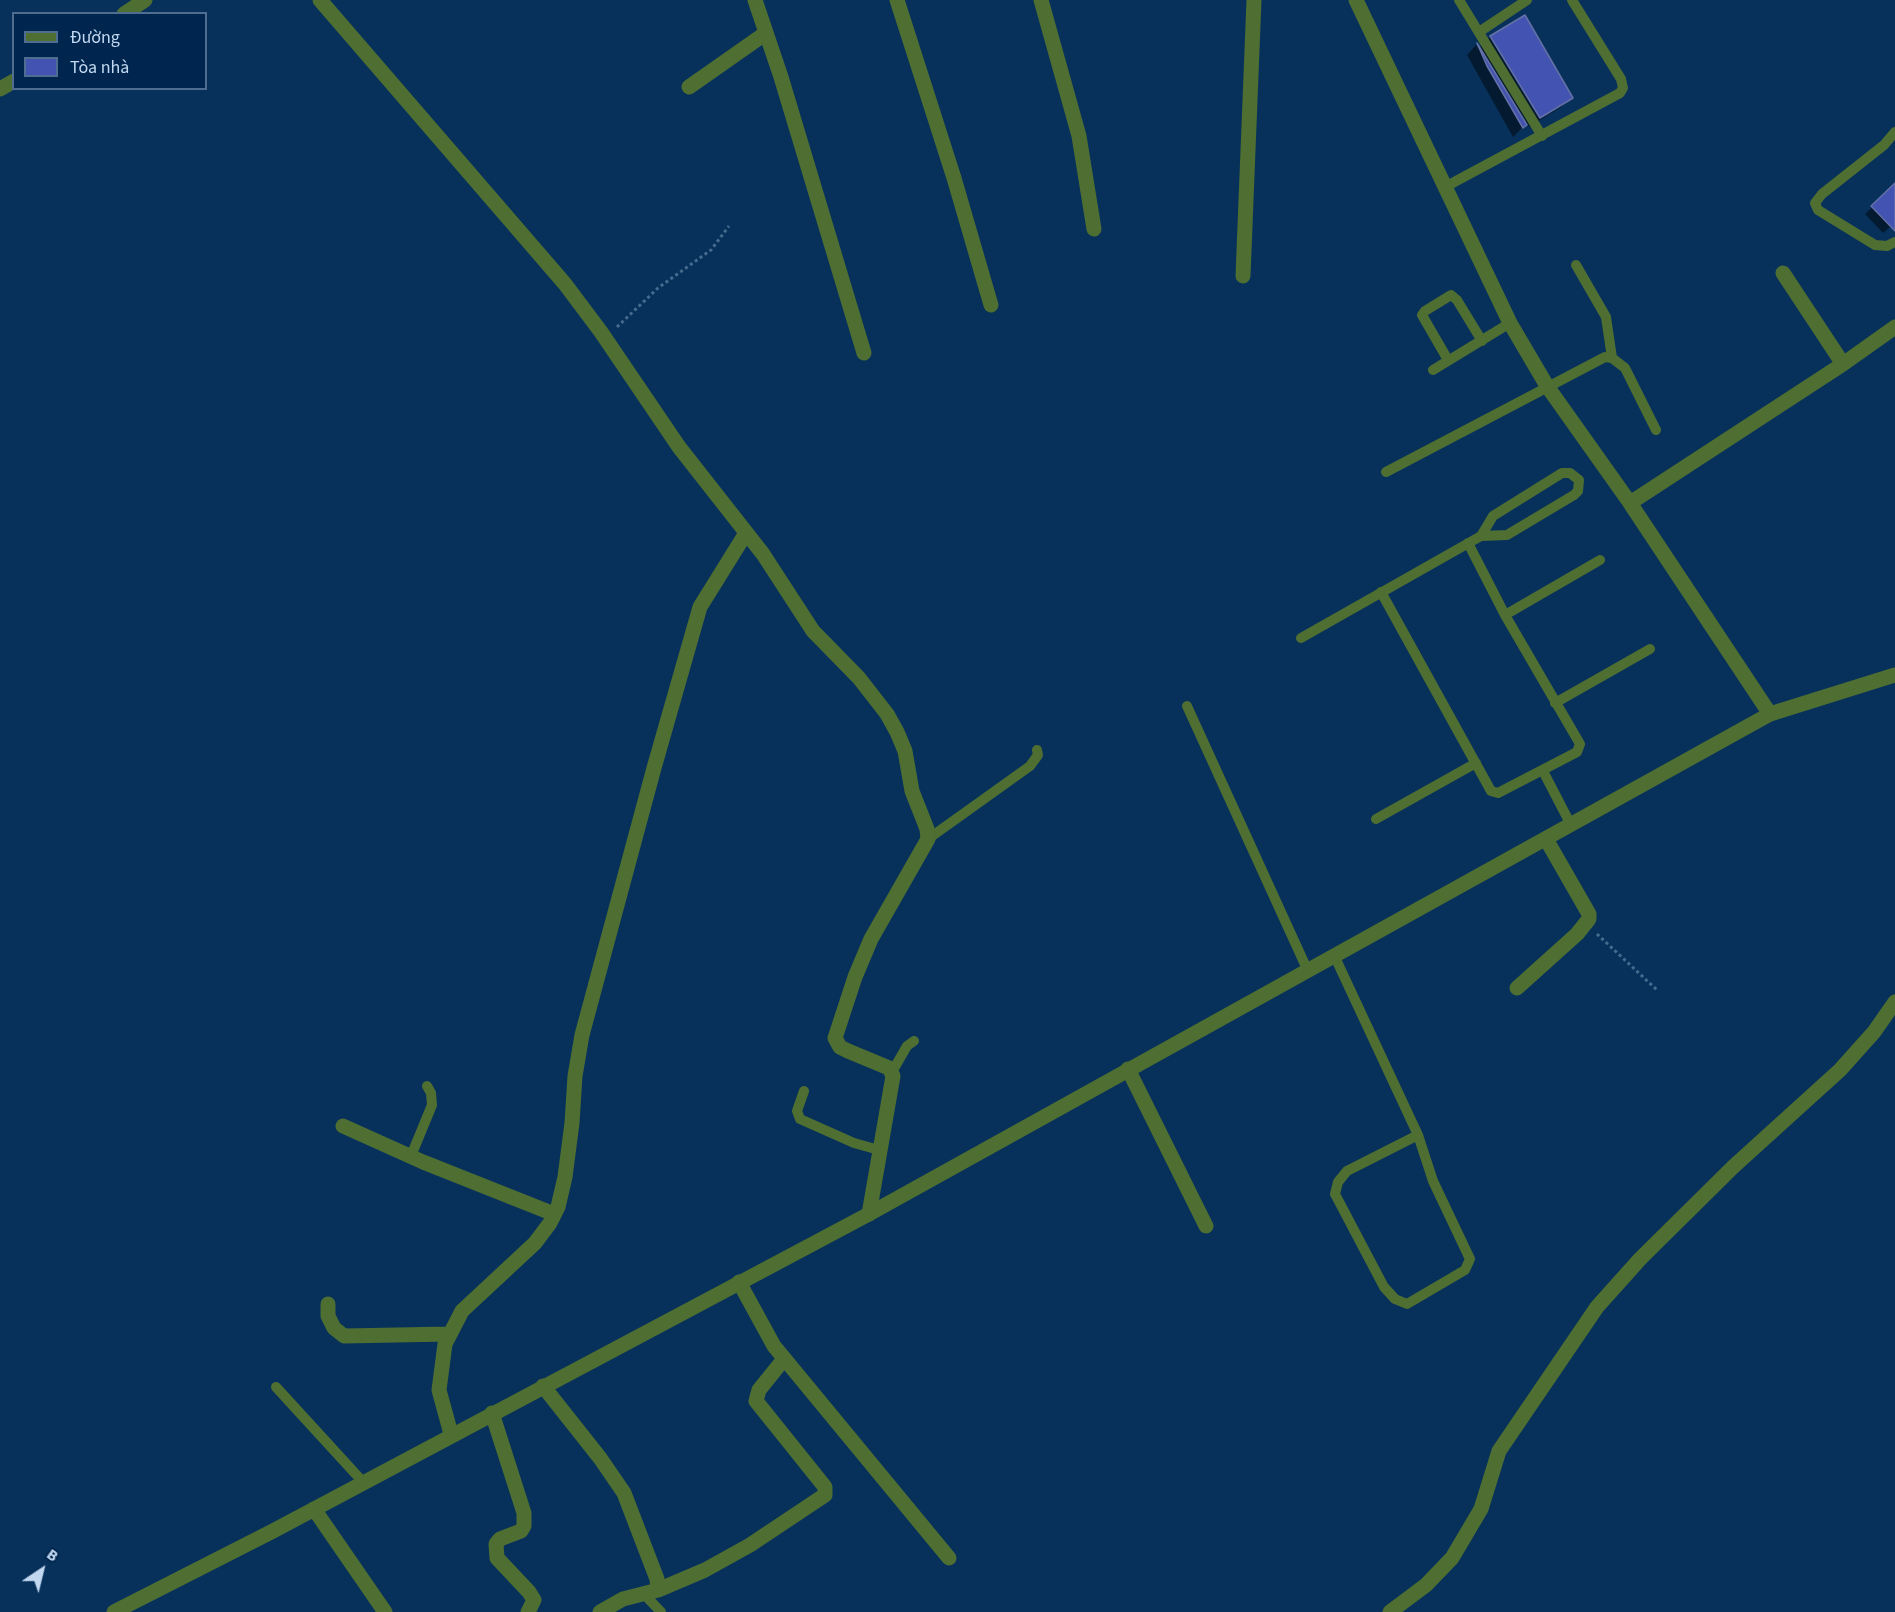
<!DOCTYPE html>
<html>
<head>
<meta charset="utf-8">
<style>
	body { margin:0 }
	#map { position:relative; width:1895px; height:1612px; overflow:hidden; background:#07315a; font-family:"Source Sans 3",sans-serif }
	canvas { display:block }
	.legend { position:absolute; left:12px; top:12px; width:195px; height:78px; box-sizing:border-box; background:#00264f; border:2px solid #4e6d90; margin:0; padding:8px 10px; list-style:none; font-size:18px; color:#c2d8f1 }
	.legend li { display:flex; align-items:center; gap:12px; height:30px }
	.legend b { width:30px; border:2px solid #4e6d90 }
	.north { position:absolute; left:12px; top:1540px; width:60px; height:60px; -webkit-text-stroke:4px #00264f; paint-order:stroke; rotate:35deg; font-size:16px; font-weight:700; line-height:24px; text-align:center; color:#c2d8f1 }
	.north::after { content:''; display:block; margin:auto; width:21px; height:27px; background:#c2d8f1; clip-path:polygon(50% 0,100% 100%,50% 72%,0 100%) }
</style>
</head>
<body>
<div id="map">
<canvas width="1895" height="1612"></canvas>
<ul class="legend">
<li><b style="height:8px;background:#4e6e32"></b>Đường</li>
<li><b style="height:16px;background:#4353b1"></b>Tòa nhà</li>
</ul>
<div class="north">B</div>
</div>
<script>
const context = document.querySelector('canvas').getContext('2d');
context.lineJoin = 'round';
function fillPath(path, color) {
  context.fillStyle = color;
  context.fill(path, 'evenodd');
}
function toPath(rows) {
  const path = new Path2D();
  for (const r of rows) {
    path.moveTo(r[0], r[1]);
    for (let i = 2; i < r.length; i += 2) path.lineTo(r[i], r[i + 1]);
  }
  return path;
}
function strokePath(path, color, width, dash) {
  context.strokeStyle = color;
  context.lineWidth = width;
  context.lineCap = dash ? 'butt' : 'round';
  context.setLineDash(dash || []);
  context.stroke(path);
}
const shadow = toPath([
	[1524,17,1571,97,1561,107,1529,127,1527,123,1513,137,1467,55,1476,45,1478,49,1490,37],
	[1895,186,1895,222,1883,233,1865,214]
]);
const building = toPath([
	[1525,15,1573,98,1540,118,1490,36,1525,15],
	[1477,43,1527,125,1523,128,1487,66,1477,43],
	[1895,183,1895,231,1871,206,1895,183]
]);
const path = toPath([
	[617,327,658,288,711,250,729,226],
	[1597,934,1657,990]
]);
const service = toPath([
	[1459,0,1542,136],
	[1479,32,1527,0],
	[1895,132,1884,145,1822,194,1815,203,1818,210,1875,245,1887,246,1895,242],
	[1445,187,1620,93,1623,88,1621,79,1572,0],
	[1576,265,1606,317,1612,358],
	[1448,360,1422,315,1425,311,1451,295,1457,300,1482,341],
	[1433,370,1510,323],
	[1386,472,1605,357,1612,358,1625,368,1656,430],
	[1381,592,1491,791,1498,793,1577,752,1580,744,1505,615,1468,543],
	[1505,615,1600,560],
	[1301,638,1481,536,1507,535,1574,495,1578,491,1579,480,1570,473,1562,473,1493,516,1481,536],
	[1555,703,1650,649],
	[1187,706,1307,969],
	[1543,771,1571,825],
	[1376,819,1476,763],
	[928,839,1030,766,1038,755,1037,750],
	[1334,955,1418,1135],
	[892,1072,907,1046,914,1041],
	[804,1091,797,1111,800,1119,854,1143,879,1150],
	[1418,1135,1433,1181,1470,1259,1465,1270,1407,1304,1395,1299,1384,1287,1335,1194,1338,1182,1347,1171,1418,1135],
	[411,1156,432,1105,431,1093,427,1086],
	[276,1387,363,1482],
	[642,1592,661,1612]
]);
const minor = toPath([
	[320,0,565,284,601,332,679,447,763,554,813,631,859,678,887,714,897,732,905,751,912,791,927,829,928,839,871,939,855,977,835,1038,840,1047,848,1051,889,1068,893,1076,869,1214],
	[755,0,781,77,864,353],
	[897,0,954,178,991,305],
	[1041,0,1079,136,1094,229],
	[1356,0,1510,323,1547,386,1630,503,1770,714],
	[124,14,145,0],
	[689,87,766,33],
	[0,89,14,81],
	[1783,273,1843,364],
	[1243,276,1254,0],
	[1630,503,1843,364,1895,327],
	[1517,988,1577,934,1589,919,1589,914,1546,839],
	[1128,1069,1206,1226],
	[343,1126,423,1162,554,1214],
	[739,1282,774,1346,949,1558],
	[328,1304,328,1316,334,1328,344,1336,449,1334],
	[543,1386,600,1458,624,1493,657,1579,658,1590],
	[492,1413,524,1513,524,1526,521,1531,500,1539,496,1544,497,1558,529,1592,534,1600,528,1612],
	[451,1434,439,1390,445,1344,462,1311,535,1243,550,1223,558,1207,565,1177,572,1123,575,1076,582,1035,654,768,700,607,746,533],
	[314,1509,385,1612],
	[600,1612,623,1599,658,1590,705,1570,750,1545,825,1495,825,1487,756,1401,759,1390,784,1359],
	[1390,1612,1426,1585,1452,1558,1481,1509,1499,1451,1597,1307,1640,1259,1733,1167,1840,1070,1874,1032,1895,1002]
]);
const tertiary = toPath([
	[114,1612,273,1531,869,1214,1770,714,1895,675]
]);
fillPath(shadow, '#0007');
fillPath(building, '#4353b1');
strokePath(building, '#6371a7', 1.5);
strokePath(path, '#476b8e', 3, [3, 3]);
strokePath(service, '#4e6e32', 10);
strokePath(minor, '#4e6e32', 15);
strokePath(tertiary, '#4e6e32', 15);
</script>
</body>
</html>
